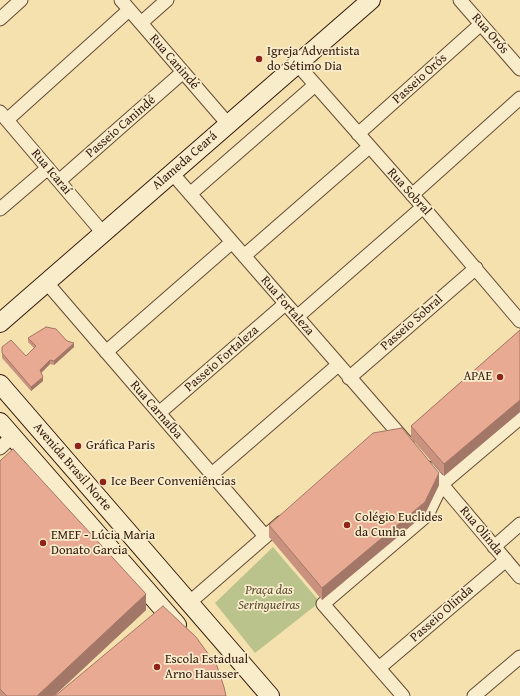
<!DOCTYPE html>
<html>
<head>
<meta charset="utf-8">
<style>
	body { margin:0 }
	canvas { display:block; background:#f5e1ae }
</style>
</head>
<body>
<canvas width="520" height="696"></canvas>
<script>
const context = document.querySelector('canvas').getContext('2d');
context.lineJoin = 'round';
function fillPath(path, color) {
  context.fillStyle = color;
  context.fill(path, 'evenodd');
}
function toPath(rows) {
  const path = new Path2D();
  for (const r of rows) {
    path.moveTo(r[0], r[1]);
    for (let i = 2; i < r.length; i += 2) path.lineTo(r[i], r[i + 1]);
  }
  return path;
}
function strokePath(path, color, width, dash) {
  context.strokeStyle = color;
  context.lineWidth = width;
  context.lineCap = dash ? 'butt' : 'round';
  context.setLineDash(dash || []);
  context.stroke(path);
}
function label(font, color, halo, rows, align = 'center') {
  context.font = font + ' "Gentium Book Plus",serif';
  context.lineWidth = 3.5;
  context.setLineDash([]);
  context.textBaseline = 'middle';
  context.strokeStyle = halo;
  context.fillStyle = color;
  for (const [text, x, y, turn = 0] of rows) {
    context.save();
    context.translate(x, y);
    context.rotate((+turn || 0) * Math.PI / 180);
    context.textAlign = isNaN(turn) ? turn : align;
    if (halo) context.strokeText(text, 0, 0);
    context.fillText(text, 0, 0);
    context.restore();
  }
}
const green = toPath([
	[273,547,320,602,255,653,215,603]
]);
const street = toPath([
	[121,0,228,124],
	[460,0,520,69],
	[0,19,21,0],
	[141,23,167,0],
	[297,64,423,207,520,321],
	[0,112,103,233],
	[7,120,129,10],
	[358,134,481,24],
	[172,173,407,443],
	[59,181,183,72],
	[190,194,315,85],
	[412,195,520,98],
	[0,209,48,168],
	[244,256,369,147],
	[47,283,265,536],
	[297,317,423,207],
	[106,352,232,242],
	[349,378,476,268],
	[159,413,285,304],
	[0,448,13,436],
	[428,468,520,577],
	[212,474,338,365],
	[494,547,520,524],
	[190,602,282,522],
	[379,668,506,560],
	[403,696,323,604,427,515,442,484,520,418],
	[474,696,520,657]
]);
const secondary = toPath([
	[0,323,371,0],
	[0,384,270,696],
	[0,422,177,625]
]);
const wall = toPath([
	[520,330,520,412,444,476,411,438,411,426],
	[28,338,74,347,54,365,50,364,41,373,43,381,31,391,2,358,2,347,26,356,34,348,28,342],
	[0,461,146,610,54,696,0,696],
	[439,485,425,514,322,600,269,537,269,525]
]);
const shadedWall = toPath([
	[74,343,74,347,54,365,54,361],
	[50,360,50,364,40,374,40,370],
	[43,377,43,381,31,391,31,387],
	[520,400,520,412,444,476,444,464],
	[439,473,439,485,425,514,322,600,322,588],
	[146,594,146,610,54,696,37,696]
]);
const building = toPath([
	[46,327,56,329,67,341,74,343,54,361,50,360,40,370,43,377,31,387,2,353,2,347,11,340,26,356,36,346,28,338,46,327],
	[520,330,520,400,444,464,411,426,520,330],
	[402,428,439,473,425,502,322,588,269,525,373,433,402,428],
	[13,449,146,594,37,696,7,696,0,689,0,461,13,449],
	[163,606,196,637,217,666,224,687,226,696,55,696,163,606]
]);
const markers = [
	[259,59,4,"#8f2418"],
	[500,377,4,"#8f2418"],
	[78,446,4,"#8f2418"],
	[103,482,4,"#8f2418"],
	[347,525,4,"#8f2418"],
	[43,543,4,"#8f2418"],
	[157,667,4,"#8f2418"]
];
const streetNames = [
	["Rua Orós",490,34,49],
	["Rua Canindé",174,62,49],
	["Passeio Orós",420,79,-42],
	["Passeio Canindé",121,127,-41],
	["Alameda Ceará",185,161,-41],
	["Rua Icaraí",51,172,50],
	["Rua Sobral",409,192,48],
	["Rua Fortaleza",287,306,49],
	["Passeio Sobral",412,323,-41],
	["Passeio Fortaleza",222,359,-41],
	["Rua Carnaíba",156,410,49],
	["Avenida Brasil Norte",72,467,49],
	["Rua Olinda",481,531,50],
	["Passeio Olinda",442,614,-41]
];
const poiNames = [
	["Igreja Adventista",267,52],
	["do Sétimo Dia",267,67],
	["APAE",492,377,"right"],
	["Gráfica Paris",86,446],
	["Ice Beer Conveniências",111,482],
	["Colégio Euclides",355,518],
	["da Cunha",355,533],
	["EMEF - Lúcia Maria",51,536],
	["Donato Garcia",51,551],
	["Escola Estadual",165,660],
	["Arno Hausser",165,675]
];
const parkNames = [
	["Praça das",269,591],
	["Seringueiras",269,606]
];
fillPath(green, '#bac38c');
strokePath(street, '#644b36', 15);
strokePath(secondary, '#33190e', 20);
strokePath(street, '#f8ecca', 13);
strokePath(secondary, '#f8ecca', 18);
fillPath(wall, '#c8927e');
fillPath(shadedWall, '#a37767');
fillPath(building, '#e9aa93');
strokePath(building, '#a37767', 1);
for (const [x, y, r, color] of markers) {
  const dot = new Path2D();
  dot.arc(x, y, r, 0, 2 * Math.PI);
  context.fillStyle = color;
  context.fill(dot);
  strokePath(dot, '#f8ecca', 1.5);
}
label('13px', '#33190e', '#f8ecca', streetNames);
label('13px', '#33190e', '#f8ecca', poiNames, 'left');
label('italic 13px', '#5c4c34', '#f8ecca', parkNames);
</script>
</body>
</html>
